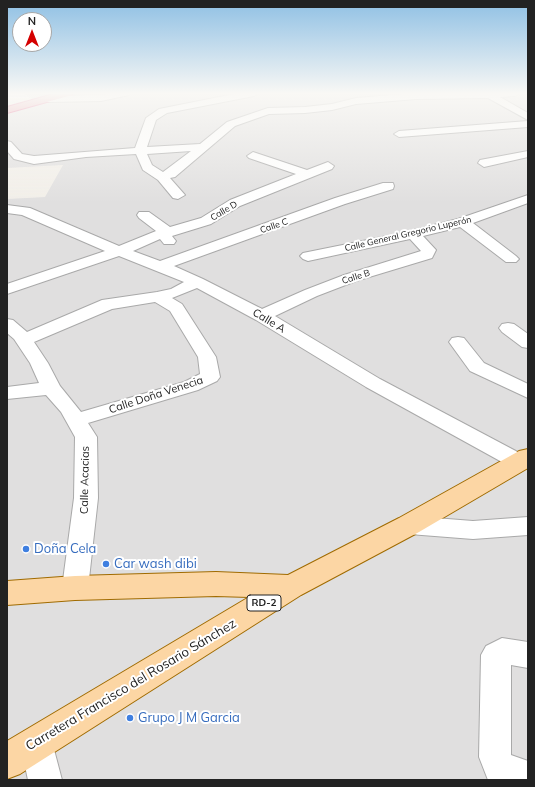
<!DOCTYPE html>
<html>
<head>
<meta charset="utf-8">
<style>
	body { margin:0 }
	#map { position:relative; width:535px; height:787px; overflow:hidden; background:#f2efe9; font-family:Mulish,sans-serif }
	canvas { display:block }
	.frame { position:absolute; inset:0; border:8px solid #222; pointer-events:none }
	.north { position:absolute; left:12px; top:12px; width:40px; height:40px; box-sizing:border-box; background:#fff; border:1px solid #a7a7a7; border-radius:50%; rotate:0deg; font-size:11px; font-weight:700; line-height:16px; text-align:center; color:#222 }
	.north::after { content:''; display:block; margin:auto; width:14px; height:18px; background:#d40000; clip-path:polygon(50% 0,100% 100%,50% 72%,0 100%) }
</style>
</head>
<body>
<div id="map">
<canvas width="535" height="787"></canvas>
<div class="frame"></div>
<div class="north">N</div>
</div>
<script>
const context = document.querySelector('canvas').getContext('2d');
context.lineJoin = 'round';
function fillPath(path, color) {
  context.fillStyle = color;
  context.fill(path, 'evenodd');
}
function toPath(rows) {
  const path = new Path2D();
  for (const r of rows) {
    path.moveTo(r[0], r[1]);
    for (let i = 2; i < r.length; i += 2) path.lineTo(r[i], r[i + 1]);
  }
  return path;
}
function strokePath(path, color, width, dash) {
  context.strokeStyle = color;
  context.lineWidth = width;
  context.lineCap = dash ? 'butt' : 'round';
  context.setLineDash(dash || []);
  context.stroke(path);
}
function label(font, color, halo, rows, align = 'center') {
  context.font = font + ' Mulish,sans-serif';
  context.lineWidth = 4;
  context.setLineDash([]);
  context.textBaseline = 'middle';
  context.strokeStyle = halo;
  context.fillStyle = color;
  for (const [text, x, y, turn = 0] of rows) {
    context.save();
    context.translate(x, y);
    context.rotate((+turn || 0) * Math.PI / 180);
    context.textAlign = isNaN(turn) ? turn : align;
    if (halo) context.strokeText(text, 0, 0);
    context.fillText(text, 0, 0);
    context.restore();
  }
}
const residential = toPath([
	[24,93,528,93,528,780,7,780,7,199,45,197,63,165,7,168,7,112,37,103]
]);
const minor = toPath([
	[112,93,131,93,129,95,101,101,48,102,43,99,48,96,101,95,112,93],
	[239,93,259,93,254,96,167,113,156,120,147,147,200,144,227,122,268,108,305,107,332,104,356,98,416,93,520,93,515,96,500,97,528,113,528,120,488,98,416,99,356,104,332,110,305,113,269,114,235,126,175,177,170,178,185,195,178,199,173,198,158,180,143,170,136,154,86,157,34,164,14,159,7,151,7,141,11,142,22,154,34,156,135,148,146,118,159,109,239,93],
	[191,151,163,172,152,165,147,154,191,151],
	[528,121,528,127,399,137,394,134,399,131,528,121],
	[528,151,528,157,484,167,478,163,480,160,528,151],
	[253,152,307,170,328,162,334,166,332,169,240,206,211,224,172,236,176,241,174,244,164,244,160,239,133,251,160,261,335,198,383,183,393,183,394,186,393,189,345,204,174,266,203,279,262,309,305,290,344,275,421,251,410,239,308,261,303,259,300,256,303,253,402,233,458,219,528,195,528,203,473,223,516,256,519,259,516,262,506,262,460,227,423,236,436,250,432,258,356,281,317,296,275,316,380,379,527,457,528,466,519,470,511,467,366,387,256,320,197,288,172,298,182,304,216,357,220,377,217,381,198,390,88,423,97,437,98,498,88,588,84,596,75,599,66,596,62,588,74,498,75,437,61,412,46,395,7,399,7,387,39,383,30,363,14,339,7,333,7,319,13,320,27,332,102,300,157,292,171,289,184,282,119,256,7,294,7,284,105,251,22,215,7,213,7,205,30,208,119,246,156,231,139,218,137,215,139,212,149,212,170,227,201,218,230,200,296,174,249,158,247,156,253,152],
	[155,302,170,311,198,357,200,374,184,382,81,412,60,386,48,363,34,342,112,309,155,302],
	[508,323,514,324,528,334,528,348,522,347,502,332,499,328,502,324,508,323],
	[458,337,464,338,484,363,528,384,528,398,470,371,449,342,452,338,458,337],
	[409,516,473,521,528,517,528,535,473,539,409,534,400,531,397,525,400,519,409,516],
	[502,638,528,642,528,668,511,665,511,755,528,761,528,780,488,780,479,757,481,655,486,646,502,638],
	[36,726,47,731,52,742,62,780,28,780,20,742,25,731,36,726]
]);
const major = toPath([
	[528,449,528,468,419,532,301,595,20,774,7,779,7,741,249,597,216,596,75,600,7,605,7,581,75,576,216,572,288,575,399,518,519,451,528,449]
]);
const highway = toPath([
	[57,93,73,93,72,95,7,113,7,107,57,93]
]);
const markers = [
	[26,549,4,"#3f7fe0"],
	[106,564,4,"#3f7fe0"],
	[130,718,4,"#3f7fe0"]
];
const farStreetnames = [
	["Calle D",224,211,-31],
	["Calle C",274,226,-19],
	["Calle General Gregorio Luperón",408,234,-13],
	["Calle B",356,277,-18]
];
const shields = [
	[264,603,34]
];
const shieldNames = [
	["RD-2",264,603]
];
const streetNames = [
	["Calle A",269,321,31],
	["Calle Doña Venecia",156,395,-18],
	["Calle Acacias",85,480,-89]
];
const nearShopnames = [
	["Doña Cela",34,549],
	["Car wash dibi",114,564],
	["Grupo J M Garcia",138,718]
];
const nearStreetnames = [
	["Carretera Francisco del Rosario Sánchez",131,685,-31]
];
fillPath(residential, '#e0dfdf');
strokePath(minor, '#a9a9a9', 2);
strokePath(major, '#a06b00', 2);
strokePath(highway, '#dc2a67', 2);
fillPath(minor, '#fff');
fillPath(major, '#fcd6a4');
fillPath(highway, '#e892a2');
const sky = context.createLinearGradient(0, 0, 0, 203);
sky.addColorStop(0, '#8fc0e4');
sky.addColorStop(0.46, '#f9f8f5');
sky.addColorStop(1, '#f9f8f500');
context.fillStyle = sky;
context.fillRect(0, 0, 535, 203);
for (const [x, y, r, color] of markers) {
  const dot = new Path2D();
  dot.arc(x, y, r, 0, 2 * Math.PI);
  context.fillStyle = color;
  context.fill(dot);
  strokePath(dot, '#fff', 1.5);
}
label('9px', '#222', '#fff', farStreetnames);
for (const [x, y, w] of shields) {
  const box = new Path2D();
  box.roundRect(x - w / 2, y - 8, w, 16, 3);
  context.fillStyle = '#fff';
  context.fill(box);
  strokePath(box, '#222', 1);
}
label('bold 10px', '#222', null, shieldNames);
label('11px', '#222', '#fff', streetNames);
label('13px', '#366cbe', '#fff', nearShopnames, 'left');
label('13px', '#222', '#fff', nearStreetnames);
</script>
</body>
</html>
